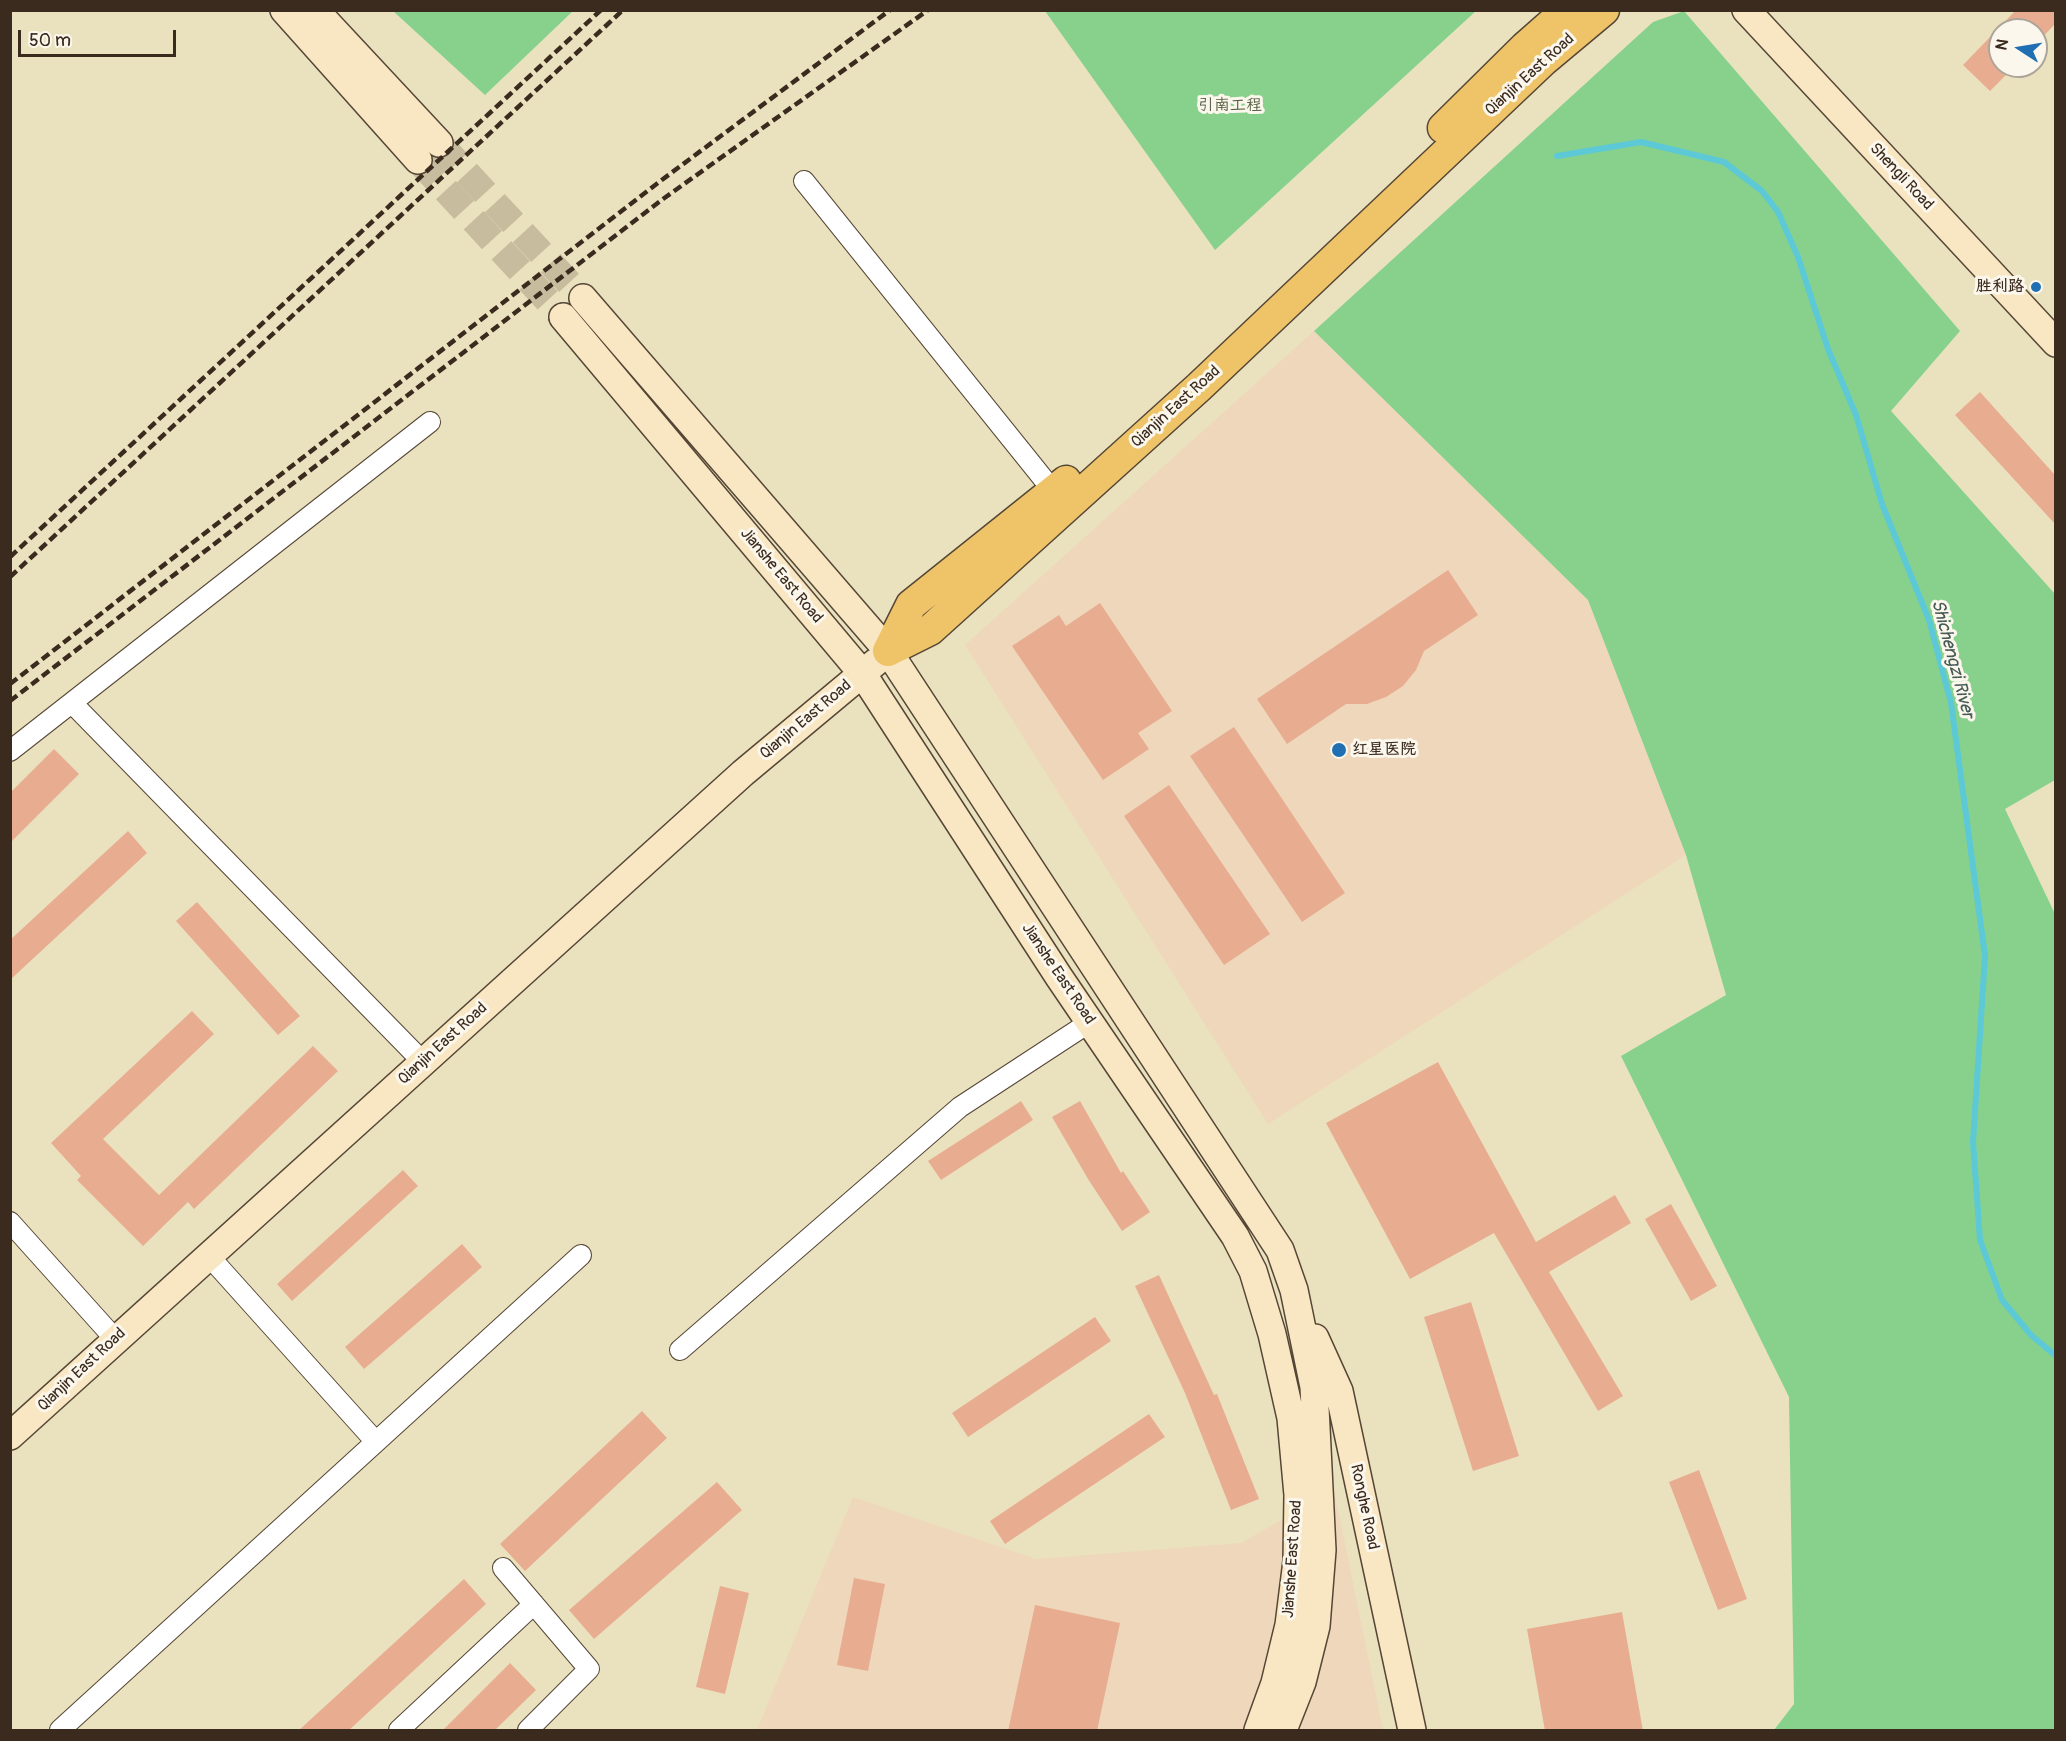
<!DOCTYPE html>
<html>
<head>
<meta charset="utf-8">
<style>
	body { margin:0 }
	#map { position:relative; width:2066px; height:1741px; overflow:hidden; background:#eae2be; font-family:Pangolin,sans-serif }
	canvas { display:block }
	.frame { position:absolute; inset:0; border:12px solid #3b2a1e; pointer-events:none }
	.north { position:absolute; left:1988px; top:18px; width:60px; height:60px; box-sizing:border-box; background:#fbf7ec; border:2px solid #aea59a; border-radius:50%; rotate:282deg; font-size:16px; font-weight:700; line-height:24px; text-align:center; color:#3b2a1e }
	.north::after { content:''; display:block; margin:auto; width:21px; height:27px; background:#1f6fb2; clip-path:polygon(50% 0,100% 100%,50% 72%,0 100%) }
	.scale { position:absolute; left:18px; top:30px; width:158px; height:27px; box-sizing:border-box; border:3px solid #3b2a1e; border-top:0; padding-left:8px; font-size:18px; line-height:21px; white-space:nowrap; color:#3b2a1e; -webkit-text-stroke:4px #fbf7ec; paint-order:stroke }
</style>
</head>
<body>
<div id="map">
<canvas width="2066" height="1741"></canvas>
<div class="frame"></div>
<div class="north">N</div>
<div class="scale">50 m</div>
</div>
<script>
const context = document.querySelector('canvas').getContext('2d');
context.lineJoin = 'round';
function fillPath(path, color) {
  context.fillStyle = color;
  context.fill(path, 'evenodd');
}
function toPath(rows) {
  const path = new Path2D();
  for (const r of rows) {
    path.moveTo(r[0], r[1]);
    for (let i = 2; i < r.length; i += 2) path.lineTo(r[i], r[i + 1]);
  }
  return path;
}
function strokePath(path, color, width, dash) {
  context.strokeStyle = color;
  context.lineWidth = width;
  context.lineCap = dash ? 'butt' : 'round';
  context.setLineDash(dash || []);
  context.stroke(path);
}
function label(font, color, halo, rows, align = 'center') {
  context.font = font + ' Pangolin,"LXGW WenKai TC",sans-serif';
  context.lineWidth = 6;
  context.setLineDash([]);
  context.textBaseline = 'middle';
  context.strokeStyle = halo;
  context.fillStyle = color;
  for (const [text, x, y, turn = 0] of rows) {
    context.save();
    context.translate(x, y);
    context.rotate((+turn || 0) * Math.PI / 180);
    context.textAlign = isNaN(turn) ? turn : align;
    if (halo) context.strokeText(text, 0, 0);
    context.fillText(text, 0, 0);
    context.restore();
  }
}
const built = toPath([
	[1314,331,1588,600,1686,855,1268,1124,965,645],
	[1334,1490,1383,1730,757,1730,853,1497,1036,1559,1241,1543]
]);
const green = toPath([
	[393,11,573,11,485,95],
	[1045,11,1476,11,1215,250],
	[1684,11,1960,331,1891,411,2055,594,2055,780,2005,809,2055,914,2055,1730,1774,1730,1794,1704,1789,1397,1621,1056,1726,995,1686,855,1588,600,1314,331,1653,22]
]);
const stream = toPath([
	[1557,156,1641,142,1724,162,1762,191,1778,212,1798,257,1828,349,1856,415,1882,504,1929,620,1951,703,1985,956,1973,1142,1980,1240,2002,1300,2031,1335,2056,1356]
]);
const building = toPath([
	[2016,10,2055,10,2055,24,2036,44,2036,30,2000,30,2000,66,2015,66,1990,91,1963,65],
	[1980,392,2055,475,2055,524,1955,415],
	[1448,570,1478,615,1424,651,1416,670,1403,686,1386,697,1367,704,1346,704,1287,744,1257,699],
	[1100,603,1172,711,1138,733,1149,749,1103,780,1012,646,1059,615,1066,626],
	[1234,727,1345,893,1302,922,1190,756],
	[54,749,79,774,10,843,10,793],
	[1169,785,1270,934,1224,965,1124,816],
	[128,831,147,853,10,980,10,940],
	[197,902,300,1016,278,1035,176,921],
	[192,1011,214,1034,103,1139,159,1195,313,1046,338,1071,194,1209,188,1202,143,1246,77,1180,81,1176,51,1143],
	[1438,1062,1536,1242,1615,1195,1631,1223,1549,1272,1623,1396,1598,1411,1494,1233,1410,1279,1326,1123],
	[1021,1101,1033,1120,941,1180,928,1161],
	[1080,1101,1121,1173,1123,1171,1150,1212,1122,1231,1088,1179,1052,1117],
	[403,1170,418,1186,292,1301,277,1284],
	[1671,1204,1717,1286,1691,1301,1645,1219],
	[462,1244,482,1267,364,1369,345,1347],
	[1159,1275,1214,1395,1217,1394,1259,1499,1231,1510,1185,1393,1135,1286],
	[1471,1302,1519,1456,1473,1471,1424,1317],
	[1095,1317,1111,1341,968,1437,952,1413],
	[642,1411,667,1438,525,1571,500,1544],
	[1149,1414,1165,1437,1005,1544,990,1521],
	[1699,1470,1747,1599,1718,1610,1669,1482],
	[717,1482,742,1510,594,1639,569,1610],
	[854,1578,885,1584,868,1671,837,1665],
	[464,1579,486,1604,348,1731,298,1731],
	[720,1586,749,1593,725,1694,696,1687],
	[1035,1605,1120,1623,1097,1731,1008,1731],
	[1622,1612,1643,1731,1545,1731,1527,1629],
	[510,1663,536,1690,494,1731,442,1731]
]);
const secondaryTunnel = toPath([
	[439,143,583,298],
	[418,160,563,317]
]);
const minor = toPath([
	[804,181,1054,492],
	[72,703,423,1062],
	[10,751,430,422],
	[10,1222,115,1339],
	[208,1255,376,1442],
	[680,1350,960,1107,1090,1022],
	[503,1568,589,1669,528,1730],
	[60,1730,581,1255],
	[399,1730,534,1604]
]);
const secondary = toPath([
	[284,10,418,160],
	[315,10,439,143],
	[1746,10,2056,343],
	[583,298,888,651,1280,1250,1294,1290,1314,1387,1322,1550,1316,1626,1302,1682,1283,1730],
	[563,317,862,673,1059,977,1235,1236,1253,1271,1272,1334,1291,1418,1298,1495,1297,1561,1289,1625,1275,1683,1258,1730],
	[1315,1338,1339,1391,1412,1730],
	[10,1436,743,773,876,662]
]);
const primary = toPath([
	[1443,128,1525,47,1567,10],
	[888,651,930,630,1199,387,1543,61,1604,10],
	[888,651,911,605,1066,481]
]);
const rail = toPath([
	[10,557,601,10],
	[10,577,623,10],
	[10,684,659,182,890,10],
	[10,701,663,199,928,10]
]);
const markers = [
	[2036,287,6,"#1f6fb2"],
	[1339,750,8,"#1f6fb2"]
];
const streetNames = [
	["Qianjin East Road",1530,75,-42],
	["Shengli Road",1901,177,47],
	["Qianjin East Road",1176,407,-42],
	["Jianshe East Road",781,576,50],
	["Qianjin East Road",806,720,-40],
	["Jianshe East Road",1058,974,56],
	["Qianjin East Road",443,1044,-42],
	["Qianjin East Road",82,1370,-43],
	["Ronghe Road",1364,1507,78],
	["Jianshe East Road",1293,1559,-86]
];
const parkNames = [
	["引南工程",1230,106]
];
const poiNames = [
	["胜利路",2024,287],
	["红星医院",1352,750,"left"]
];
const waterNames = [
	["Shichengzi River",1952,659,75]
];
fillPath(built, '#eed7bb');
fillPath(green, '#87d18d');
strokePath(stream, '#5dc9d6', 6);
fillPath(building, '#e8ad91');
strokePath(secondaryTunnel, '#c7bd9e', 27, [27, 14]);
strokePath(minor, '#554636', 22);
strokePath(secondary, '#554636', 30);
strokePath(primary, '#554636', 33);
strokePath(minor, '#fff', 20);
strokePath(secondary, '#f9e7c3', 27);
strokePath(primary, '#efc469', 30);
strokePath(rail, '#3b2a1e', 4.5, [9, 4.5]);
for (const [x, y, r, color] of markers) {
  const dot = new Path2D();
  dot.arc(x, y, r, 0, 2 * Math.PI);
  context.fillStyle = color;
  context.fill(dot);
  strokePath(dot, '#fbf7ec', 2);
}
label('16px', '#3b2a1e', '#fbf7ec', streetNames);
label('16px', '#525c3f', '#fbf7ec', parkNames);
label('bold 16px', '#3b2a1e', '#fbf7ec', poiNames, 'right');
label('italic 18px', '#455a55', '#fbf7ec', waterNames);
</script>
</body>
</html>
